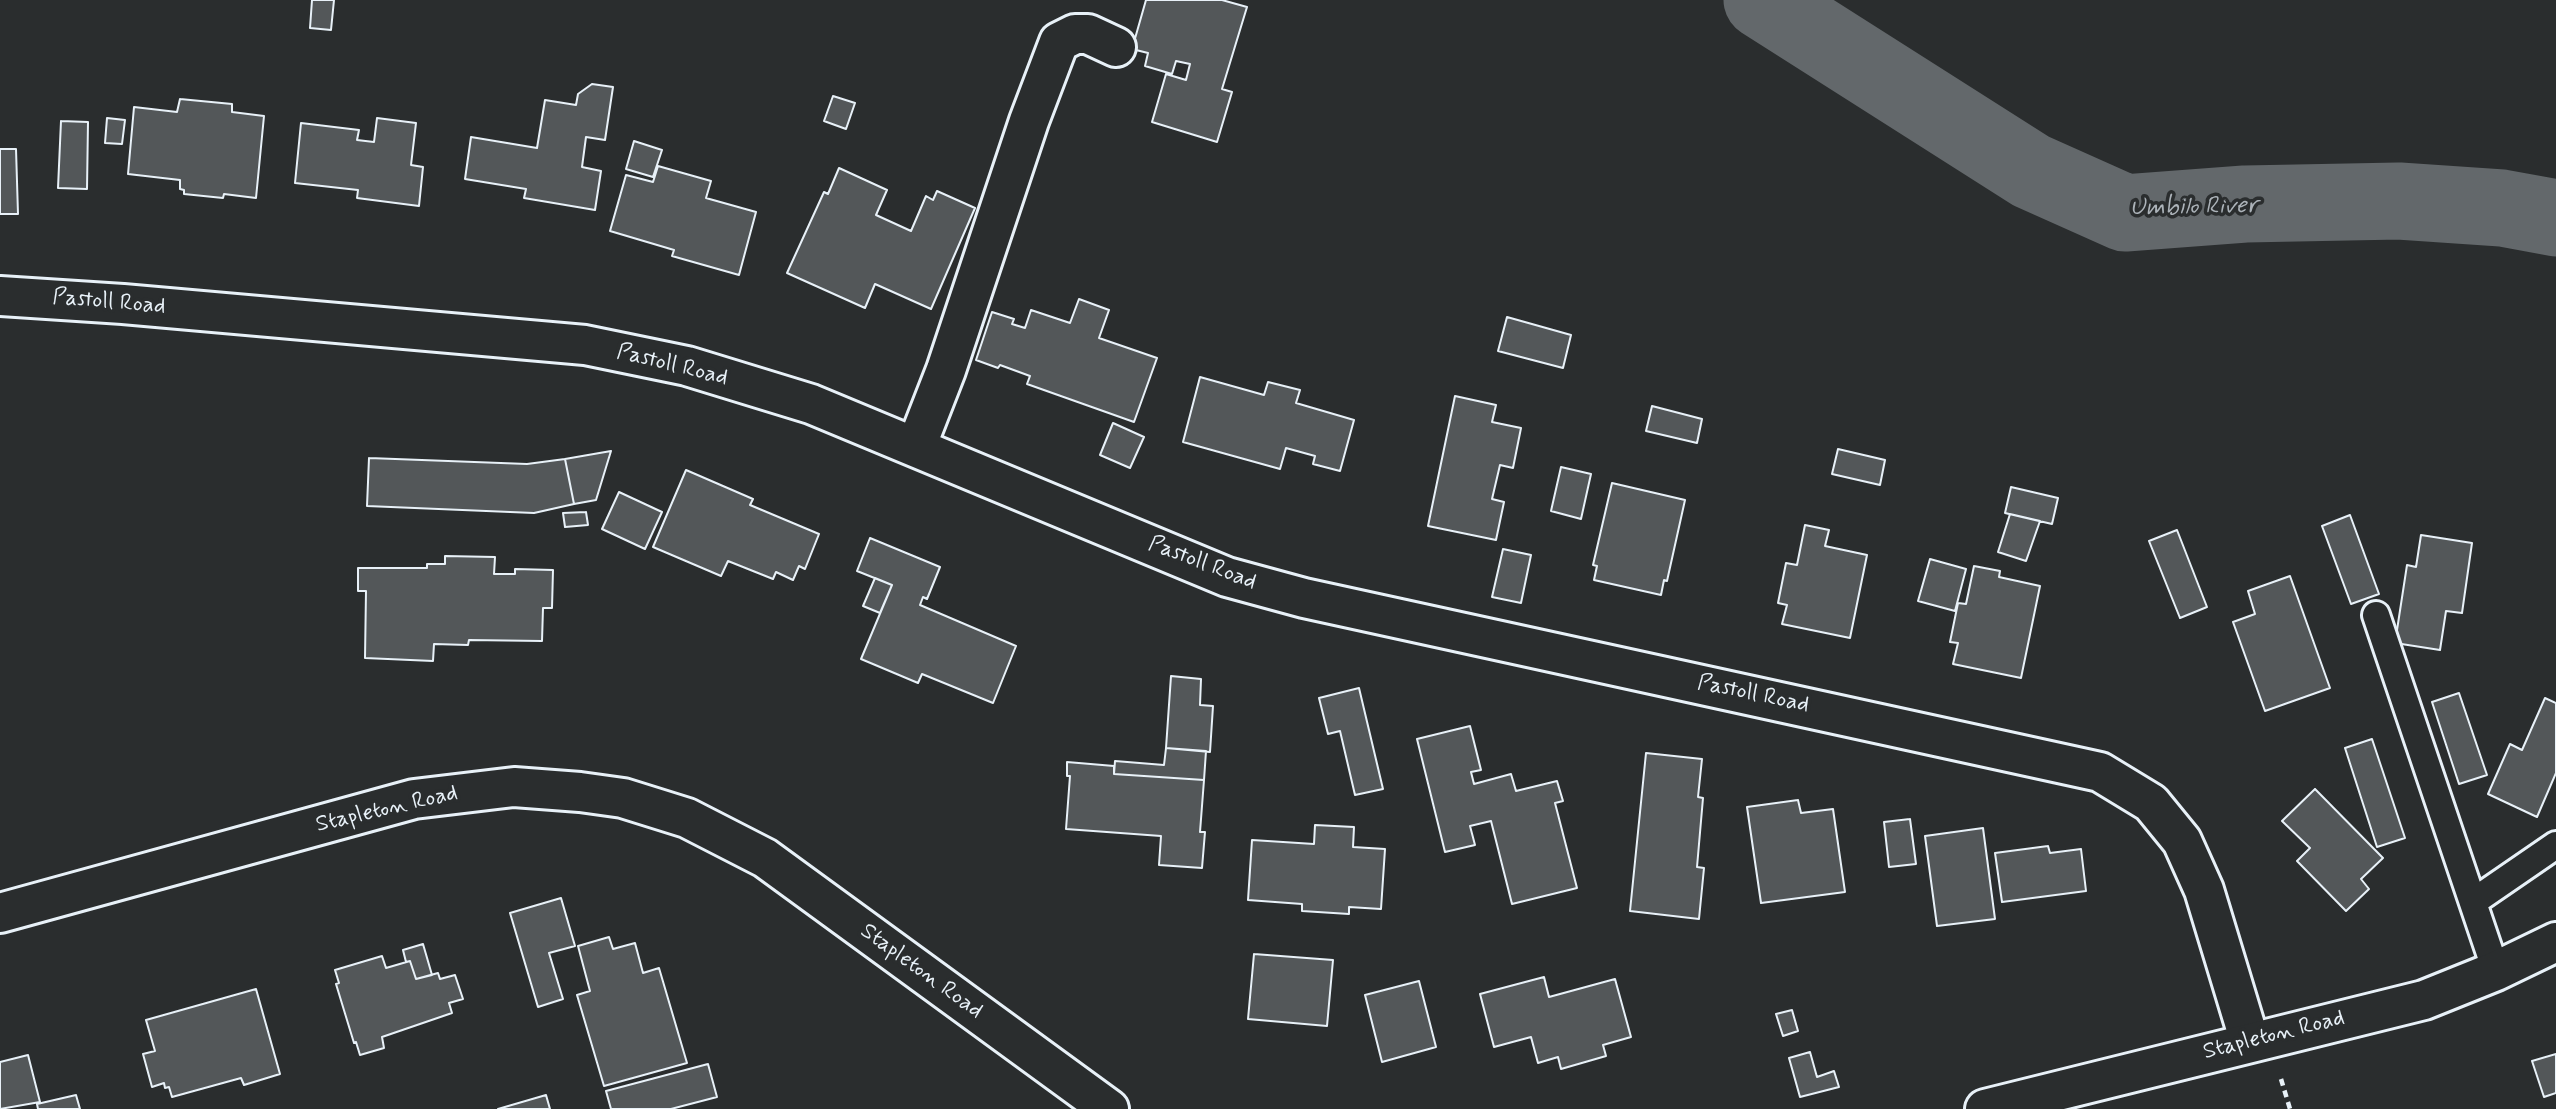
<!DOCTYPE html>
<html>
<head>
<meta charset="utf-8">
<style>
	body { margin:0 }
	canvas { display:block; background:#2a2d2e }
</style>
</head>
<body>
<canvas width="2556" height="1109"></canvas>
<script>
const context = document.querySelector('canvas').getContext('2d');
context.lineJoin = 'round';
function toPath(rows) {
  const path = new Path2D();
  for (const r of rows) {
    path.moveTo(r[0], r[1]);
    for (let i = 2; i < r.length; i += 2) path.lineTo(r[i], r[i + 1]);
  }
  return path;
}
function strokePath(path, color, width, dash) {
  context.strokeStyle = color;
  context.lineWidth = width;
  context.lineCap = dash ? 'butt' : 'round';
  context.setLineDash(dash || []);
  context.stroke(path);
}
function fillPath(path, color) {
  context.fillStyle = color;
  context.fill(path, 'evenodd');
}
function label(font, color, halo, rows, align = 'center') {
  context.font = font + ' Mynerve,sans-serif';
  context.lineWidth = 7;
  context.setLineDash([]);
  context.textBaseline = 'middle';
  context.strokeStyle = halo;
  context.fillStyle = color;
  for (const [text, x, y, turn = 0] of rows) {
    context.save();
    context.translate(x, y);
    context.rotate((+turn || 0) * Math.PI / 180);
    context.textAlign = isNaN(turn) ? turn : align;
    if (halo) context.strokeText(text, 0, 0);
    context.fillText(text, 0, 0);
    context.restore();
  }
}
const river = toPath([
	[1762,0,2031,171,2125,213,2245,204,2399,201,2502,208,2556,218]
]);
const building = toPath([
	[312,0,334,0,331,30,310,28,312,0],
	[1146,0,1222,0,1247,7,1222,89,1232,92,1217,142,1152,122,1166,74,1186,80,1190,64,1176,61,1172,74,1145,66,1148,53,1132,49,1146,0],
	[592,84,613,87,605,140,586,137,582,167,601,171,595,210,524,198,526,189,465,179,471,137,537,148,545,100,576,105,578,94,592,84],
	[833,96,855,103,846,129,824,121,833,96],
	[180,99,232,104,232,112,264,116,256,198,224,194,223,198,184,194,184,190,180,189,180,180,128,174,134,107,177,112,180,99],
	[107,118,125,120,122,144,105,143,107,118],
	[377,118,416,123,411,165,423,167,419,206,357,198,358,190,295,183,301,123,359,130,357,140,374,142,377,118],
	[61,121,88,122,87,189,58,188,61,121],
	[634,141,662,150,653,177,626,169,634,141],
	[0,149,16,149,18,214,0,214,0,149],
	[658,166,711,181,706,198,756,212,739,275,672,256,674,250,610,231,626,175,653,182,658,166],
	[839,168,887,190,876,215,911,231,926,196,933,200,937,191,975,208,931,309,875,284,865,308,787,273,824,192,828,194,839,168],
	[1079,299,1109,310,1099,338,1157,358,1134,422,1027,384,1030,376,1000,365,998,368,976,360,992,312,1014,319,1012,324,1025,328,1031,310,1070,323,1079,299],
	[1507,317,1571,335,1563,368,1498,351,1507,317],
	[1200,377,1264,395,1268,382,1300,390,1296,403,1354,420,1340,471,1313,464,1315,456,1286,448,1280,469,1183,442,1200,377],
	[1455,396,1496,405,1492,422,1521,428,1513,468,1500,465,1492,499,1504,502,1496,540,1428,526,1455,396],
	[1652,406,1702,419,1697,443,1646,431,1652,406],
	[1113,423,1144,437,1130,468,1100,455,1113,423],
	[1838,449,1885,460,1880,485,1832,474,1838,449],
	[611,451,596,500,574,504,565,459,611,451],
	[369,458,527,464,565,459,574,504,534,513,367,506,369,458],
	[1561,467,1591,474,1581,519,1551,511,1561,467],
	[686,470,753,499,750,505,819,534,805,569,799,566,793,580,776,572,773,579,728,561,721,576,653,547,686,470],
	[1612,483,1685,500,1667,581,1664,580,1661,595,1594,580,1597,566,1593,565,1612,483],
	[2011,487,2058,498,2052,524,2005,513,2011,487],
	[619,492,662,512,645,549,602,529,619,492],
	[586,512,588,525,565,527,563,513,586,512],
	[2010,514,2040,521,2026,561,1998,552,2010,514],
	[2350,515,2379,594,2351,604,2322,526,2350,515],
	[1805,525,1829,530,1825,546,1867,555,1850,638,1782,624,1787,605,1778,603,1786,563,1797,565,1805,525],
	[2177,530,2207,607,2180,618,2149,541,2177,530],
	[2421,535,2472,543,2462,613,2446,611,2440,650,2395,643,2407,565,2416,567,2421,535],
	[870,538,940,567,927,599,923,597,920,605,1016,646,993,703,922,674,918,683,861,659,892,585,857,571,870,538],
	[1503,549,1531,555,1521,603,1492,597,1503,549],
	[445,556,495,557,494,574,515,574,515,569,553,570,552,608,543,608,542,641,469,640,468,645,434,644,433,661,365,658,366,591,358,591,358,568,427,568,427,564,445,564,445,556],
	[1930,559,1966,569,1955,611,1918,601,1930,559],
	[1974,566,2000,571,1999,577,2040,586,2021,678,1953,664,1958,643,1950,642,1958,603,1966,604,1974,566],
	[2290,576,2330,688,2265,711,2233,622,2255,614,2248,591,2290,576],
	[875,578,892,585,880,613,863,606,875,578],
	[1171,676,1201,679,1200,705,1213,706,1210,752,1166,748,1171,676],
	[1359,688,1383,789,1355,795,1340,731,1328,734,1319,698,1359,688],
	[2459,693,2487,775,2459,784,2432,702,2459,693],
	[2545,698,2556,703,2556,773,2537,817,2488,794,2510,744,2522,750,2545,698],
	[1470,726,1481,770,1471,772,1474,784,1511,774,1516,791,1557,781,1563,801,1555,803,1577,888,1512,904,1491,821,1470,826,1475,845,1445,852,1417,739,1470,726],
	[2372,739,2405,838,2377,847,2345,748,2372,739],
	[1166,748,1206,751,1204,780,1114,774,1115,761,1164,765,1166,748],
	[1646,753,1702,759,1698,797,1703,798,1697,867,1704,868,1699,919,1630,911,1646,753],
	[1067,762,1114,766,1114,774,1204,780,1200,832,1205,832,1202,868,1159,865,1161,836,1066,829,1070,776,1067,776,1067,762],
	[2315,789,2383,858,2361,879,2369,889,2346,911,2297,861,2310,848,2282,821,2315,789],
	[1798,800,1801,813,1833,809,1845,892,1761,903,1747,807,1798,800],
	[1910,819,1916,864,1889,867,1884,822,1910,819],
	[1315,825,1354,827,1353,847,1385,849,1381,909,1349,907,1349,914,1302,911,1302,904,1248,900,1252,840,1314,844,1315,825],
	[1983,828,1995,919,1937,926,1925,836,1983,828],
	[2048,846,2050,853,2081,849,2086,891,2002,902,1995,853,2048,846],
	[561,898,575,946,549,953,563,999,538,1007,510,913,561,898],
	[609,937,613,949,635,943,643,973,659,968,687,1063,604,1086,577,995,590,991,578,946,609,937],
	[423,944,432,975,416,979,410,961,406,962,403,950,423,944],
	[1254,954,1333,960,1327,1026,1248,1019,1254,954],
	[382,956,386,968,410,961,416,979,438,973,440,979,455,975,463,999,449,1003,452,1013,382,1037,384,1048,360,1055,356,1042,354,1043,336,984,339,983,335,970,382,956],
	[1544,977,1549,997,1615,979,1631,1037,1603,1045,1606,1056,1561,1069,1558,1057,1538,1063,1531,1037,1494,1047,1480,994,1544,977],
	[1419,981,1436,1047,1382,1062,1365,995,1419,981],
	[256,989,280,1074,244,1085,241,1078,172,1097,169,1087,165,1088,164,1083,152,1087,143,1054,155,1051,146,1020,256,989],
	[1792,1010,1798,1031,1783,1036,1776,1014,1792,1010],
	[1810,1052,1817,1077,1834,1071,1839,1087,1800,1097,1789,1058,1810,1052],
	[2556,1054,2556,1093,2544,1097,2532,1061,2556,1054],
	[28,1055,40,1102,0,1109,0,1062,28,1055],
	[708,1064,717,1097,671,1109,611,1109,606,1091,708,1064],
	[76,1095,80,1109,38,1109,37,1104,76,1095],
	[546,1095,550,1109,498,1109,546,1095]
]);
const path = toPath([
	[2281,1079,2290,1109]
]);
const service = toPath([
	[2376,615,2496,971],
	[2473,902,2556,845]
]);
const minor = toPath([
	[0,296,123,304,585,345,687,366,811,404,1227,577,1304,598,2100,772,2151,803,2182,841,2204,890,2250,1042],
	[916,447,946,370,1029,121,1059,42,1075,34,1088,34,1116,47]
]);
const secondary = toPath([
	[0,913,414,799,514,787,580,792,623,798,687,818,765,858,1109,1109],
	[1985,1109,2424,1000,2496,971,2556,942]
]);
const streetNames = [
	["Pastoll Road",109,303,5],
	["Pastoll Road",672,366,14],
	["Pastoll Road",1202,564,21],
	["Pastoll Road",1753,695,12],
	["Stapleton Road",387,810,-13],
	["Stapleton Road",921,972,36],
	["Stapleton Road",2274,1036,-14]
];
const waterNames = [
	["Umbilo River",2194,208,-1]
];
strokePath(river, '#63686b', 77);
fillPath(building, '#535759');
strokePath(building, '#e8f1f8', 2);
strokePath(service, '#e8f1f8', 32);
strokePath(minor, '#e8f1f8', 44);
strokePath(secondary, '#e8f1f8', 44);
strokePath(path, '#e8f1f8', 4.5, [7, 5]);
strokePath(service, '#2a2d2e', 26);
strokePath(minor, '#2a2d2e', 38);
strokePath(secondary, '#2a2d2e', 38);
label('23px', '#e8f1f8', '#2a2d2e', streetNames);
label('italic 24px', '#acb3b9', '#2a2d2e', waterNames);
</script>
</body>
</html>
